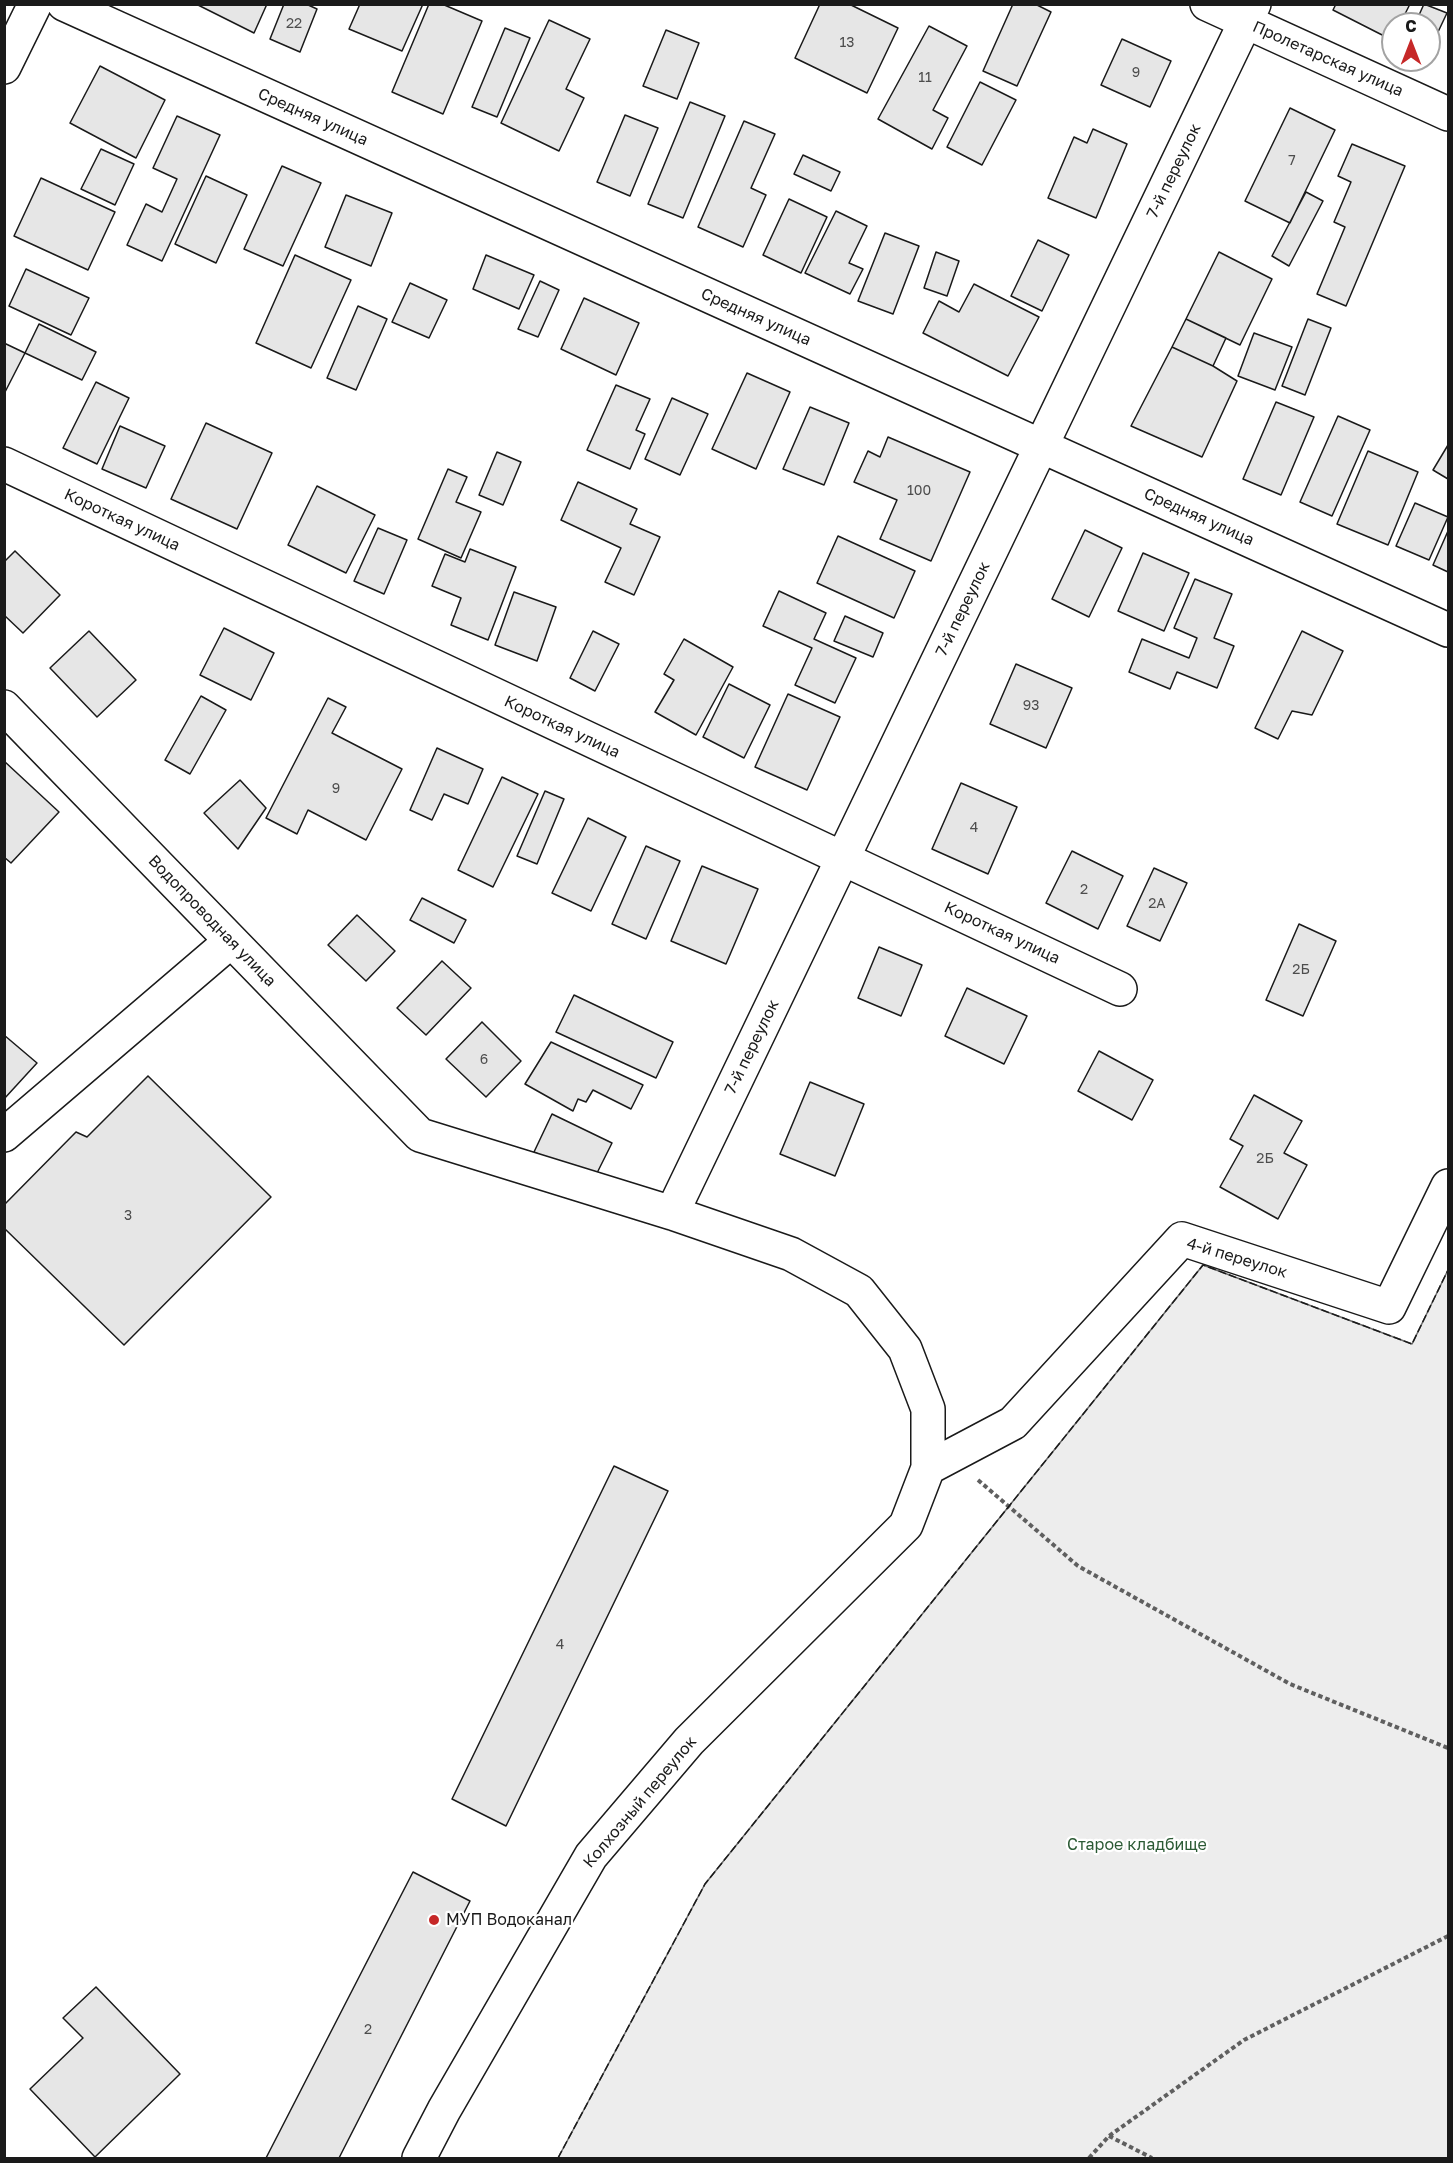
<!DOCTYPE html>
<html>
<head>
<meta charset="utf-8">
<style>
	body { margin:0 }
	#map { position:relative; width:1453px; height:2163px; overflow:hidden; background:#fff; font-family:"Golos Text",sans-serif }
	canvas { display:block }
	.frame { position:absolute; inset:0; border:6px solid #1a1a1a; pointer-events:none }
	.north { position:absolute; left:1381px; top:12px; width:60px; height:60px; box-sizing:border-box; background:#fff; border:2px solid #a3a3a3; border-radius:50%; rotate:0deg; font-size:16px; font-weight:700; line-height:24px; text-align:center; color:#1a1a1a }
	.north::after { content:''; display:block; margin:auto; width:21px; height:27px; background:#c62828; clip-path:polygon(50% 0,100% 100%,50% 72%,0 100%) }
</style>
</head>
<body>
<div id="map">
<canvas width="1453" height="2163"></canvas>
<div class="frame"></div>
<div class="north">С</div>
</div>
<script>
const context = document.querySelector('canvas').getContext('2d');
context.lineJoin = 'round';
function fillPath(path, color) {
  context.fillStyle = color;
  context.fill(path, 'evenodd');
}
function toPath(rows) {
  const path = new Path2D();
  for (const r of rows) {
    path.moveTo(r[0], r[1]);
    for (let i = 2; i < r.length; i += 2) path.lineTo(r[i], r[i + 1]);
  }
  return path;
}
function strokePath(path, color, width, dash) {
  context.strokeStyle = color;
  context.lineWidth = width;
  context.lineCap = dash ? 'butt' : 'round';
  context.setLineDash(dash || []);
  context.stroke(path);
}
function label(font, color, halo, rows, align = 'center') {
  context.font = font + ' "Golos Text",sans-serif';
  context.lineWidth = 4.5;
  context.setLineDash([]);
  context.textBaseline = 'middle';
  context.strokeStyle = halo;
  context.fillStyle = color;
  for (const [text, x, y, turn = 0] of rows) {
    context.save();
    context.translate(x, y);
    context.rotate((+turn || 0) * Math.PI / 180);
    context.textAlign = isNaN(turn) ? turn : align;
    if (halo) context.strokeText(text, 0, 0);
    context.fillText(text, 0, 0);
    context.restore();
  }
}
const built = toPath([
	[1203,1265,1412,1344,1448,1270,1448,2158,558,2158,705,1884,1203,1265]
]);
const building = toPath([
	[196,4,267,4,254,33,196,4],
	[284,4,306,4,317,9,300,52,270,39,284,4],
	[360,4,423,4,402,51,349,29,360,4],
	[429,4,442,4,482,21,443,114,392,92,429,4],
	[820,4,849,4,898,28,867,93,795,58,820,4],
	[1013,4,1035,4,1051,12,1017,86,983,71,1013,4],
	[1336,4,1410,4,1400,24,1393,24,1392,40,1333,10,1336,4],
	[1424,4,1447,13,1429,51,1429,24,1415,24,1424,4],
	[549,20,590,39,566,89,584,98,559,151,501,123,549,20],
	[929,26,967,46,933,110,948,118,932,149,878,119,929,26],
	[505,28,530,38,497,117,472,107,505,28],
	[666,30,699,43,677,99,643,86,666,30],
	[1122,39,1171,61,1150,107,1101,85,1122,39],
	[100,66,165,100,136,158,70,123,100,66],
	[980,82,1016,100,982,165,947,147,980,82],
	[690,102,725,116,683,218,648,204,690,102],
	[1290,108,1335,130,1290,223,1245,201,1290,108],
	[625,115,658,128,630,196,597,182,625,115],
	[177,116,220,135,162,261,127,245,146,204,162,212,177,179,153,168,177,116],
	[744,121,775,134,751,188,766,195,743,247,698,227,744,121],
	[1093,129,1127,144,1096,218,1048,198,1074,137,1087,143,1093,129],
	[1352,144,1405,166,1346,306,1317,294,1345,227,1334,222,1351,182,1338,176,1352,144],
	[101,149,134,164,115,205,81,189,101,149],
	[803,155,840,172,831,191,794,174,803,155],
	[282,166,321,183,283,266,244,249,282,166],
	[206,176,247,195,216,263,175,244,206,176],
	[41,178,115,212,88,270,14,236,41,178],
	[1306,192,1323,201,1289,266,1272,256,1306,192],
	[346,195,392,213,371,266,325,247,346,195],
	[789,199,827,217,801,273,763,255,789,199],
	[836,211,867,226,849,263,863,269,850,294,805,273,836,211],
	[885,233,919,246,893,314,858,301,885,233],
	[1038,240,1069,255,1042,311,1011,296,1038,240],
	[936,252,959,261,947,296,924,288,936,252],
	[1219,252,1272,279,1240,345,1186,319,1219,252],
	[295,255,351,280,311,368,256,343,295,255],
	[486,255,534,275,519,309,473,289,486,255],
	[26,269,89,298,71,335,9,306,26,269],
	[540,281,559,290,538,337,518,329,540,281],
	[410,283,447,300,429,338,392,322,410,283],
	[974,284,1039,317,1008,376,923,333,939,301,959,312,974,284],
	[584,298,639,323,616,375,561,349,584,298],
	[358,306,387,319,356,390,327,378,358,306],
	[1186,319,1226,338,1213,366,1172,347,1186,319],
	[1308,319,1331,328,1305,395,1282,386,1308,319],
	[39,324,96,352,82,380,25,353,39,324],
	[1254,333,1292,347,1275,390,1238,376,1254,333],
	[4,343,25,353,4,394,4,343],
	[1172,347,1213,366,1237,381,1202,457,1131,426,1172,347],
	[747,373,790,392,756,469,712,449,747,373],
	[96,382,129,398,97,464,63,448,96,382],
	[616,385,650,399,636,430,645,434,630,469,587,450,616,385],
	[672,398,708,414,680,475,645,459,672,398],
	[1276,402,1314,417,1281,495,1243,479,1276,402],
	[810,407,849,423,824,485,783,469,810,407],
	[1338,416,1370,430,1332,516,1300,502,1338,416],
	[206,423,272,453,237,529,171,499,206,423],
	[120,426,165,446,146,488,102,469,120,426],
	[888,437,970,472,931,561,880,539,897,500,854,482,868,451,880,457,888,437],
	[1448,445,1448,479,1433,470,1448,445],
	[1368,451,1418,472,1388,545,1337,524,1368,451],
	[497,452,521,462,503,505,479,495,497,452],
	[448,469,467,477,456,502,481,512,461,558,418,539,448,469],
	[578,482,637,509,630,524,660,537,634,595,605,582,621,548,561,520,578,482],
	[317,486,375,515,346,573,288,545,317,486],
	[1415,503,1448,517,1429,560,1396,546,1415,503],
	[378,528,407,540,384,594,354,581,378,528],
	[1085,530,1122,548,1089,617,1052,599,1085,530],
	[1448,531,1448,572,1433,565,1448,531],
	[838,536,915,571,894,618,817,583,838,536],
	[470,549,516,567,488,640,451,625,461,598,432,586,445,554,465,562,470,549],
	[15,551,60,595,23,633,4,615,4,562,15,551],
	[1143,553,1189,573,1164,631,1118,611,1143,553],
	[1195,579,1232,594,1214,638,1234,646,1217,688,1177,672,1170,689,1129,672,1142,639,1189,658,1197,638,1174,628,1195,579],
	[779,591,826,613,814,639,856,658,835,703,795,685,812,648,763,626,779,591],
	[514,592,556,607,537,661,495,645,514,592],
	[845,616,883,633,873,657,834,641,845,616],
	[224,628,274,653,251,700,200,675,224,628],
	[89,631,136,680,97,717,50,668,89,631],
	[593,631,619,644,595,691,570,678,593,631],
	[1302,631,1343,651,1312,715,1292,711,1278,739,1255,728,1302,631],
	[684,639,733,667,696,735,655,712,674,680,664,674,684,639],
	[1016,664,1072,688,1046,748,990,724,1016,664],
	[729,684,770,705,744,758,703,737,729,684],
	[788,694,840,717,807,790,755,767,788,694],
	[201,696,226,710,190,774,165,760,201,696],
	[328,698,346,707,332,733,402,769,366,840,308,810,297,834,266,818,328,698],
	[437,748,483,769,468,804,444,794,432,820,410,810,437,748],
	[4,761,59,812,11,863,4,857,4,761],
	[502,777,538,794,493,887,458,870,502,777],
	[240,780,266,808,238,849,204,813,240,780],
	[961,783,1017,807,988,874,932,849,961,783],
	[545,791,564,799,537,864,517,856,545,791],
	[588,818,626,837,591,911,552,893,588,818],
	[646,846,680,861,646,939,612,924,646,846],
	[1072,851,1123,876,1098,929,1046,903,1072,851],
	[702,866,758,889,726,964,671,941,702,866],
	[1154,868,1187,883,1160,941,1127,926,1154,868],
	[422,898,466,920,454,943,410,920,422,898],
	[357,915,395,951,366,981,328,945,357,915],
	[1299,924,1336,941,1303,1016,1266,1000,1299,924],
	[879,947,922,965,901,1016,858,998,879,947],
	[442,961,471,988,426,1035,397,1008,442,961],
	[967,988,1027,1016,1004,1064,945,1036,967,988],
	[574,995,673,1042,656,1078,556,1032,574,995],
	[482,1022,521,1061,486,1097,446,1059,482,1022],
	[4,1035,37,1063,4,1099,4,1035],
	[551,1042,643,1085,631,1109,593,1090,586,1102,578,1099,573,1111,525,1084,551,1042],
	[1099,1051,1153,1080,1132,1120,1078,1091,1099,1051],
	[148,1076,271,1197,124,1345,4,1228,4,1205,76,1132,87,1137,148,1076],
	[810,1082,864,1104,835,1176,780,1154,810,1082],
	[1254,1095,1302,1121,1284,1153,1307,1165,1278,1219,1220,1187,1243,1146,1230,1139,1254,1095],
	[552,1114,612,1143,593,1181,534,1152,552,1114],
	[614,1466,668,1491,506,1826,452,1799,614,1466],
	[413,1872,470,1901,339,2158,266,2158,413,1872],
	[96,1987,180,2074,95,2157,30,2089,83,2038,63,2018,96,1987]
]);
const path = toPath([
	[978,1480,1078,1566,1290,1684,1448,1748],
	[1109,2136,1152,2158],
	[1089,2158,1109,2136,1244,2040,1448,1936]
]);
const minor = toPath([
	[64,4,1448,630],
	[1207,4,1448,114],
	[4,67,35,4],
	[4,464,1120,989],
	[4,707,420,1135,672,1213,791,1254,859,1291,905,1349,928,1409,928,1468,906,1525,689,1741,591,1856,444,2110,419,2158],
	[4,1135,231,941],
	[672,1213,1254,4],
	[928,1468,1013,1423,1182,1239,1389,1307,1448,1186]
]);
const fence = toPath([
	[558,2158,705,1884,1203,1265,1412,1344,1448,1270]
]);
const markers = [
	[434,1920,6,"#c62828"]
];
const numberNames = [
	["22",294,24],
	["13",847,43],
	["9",1136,73],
	["11",925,78],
	["7",1292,161],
	["100",919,491],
	["93",1031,706],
	["9",336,789],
	["4",974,828],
	["2",1084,890],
	["2А",1157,904],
	["2Б",1301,970],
	["6",484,1060],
	["2Б",1265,1159],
	["3",128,1216],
	["4",560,1645],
	["2",368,2030]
];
const streetNames = [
	["Пролетарская улица",1328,59,24],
	["Средняя улица",313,117,24],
	["7-й переулок",1174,171,-64],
	["Средняя улица",756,317,24],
	["Средняя улица",1199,517,24],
	["Короткая улица",122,520,25],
	["7-й переулок",963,609,-64],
	["Короткая улица",562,727,25],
	["Водопроводная улица",212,921,46],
	["Короткая улица",1002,933,25],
	["7-й переулок",752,1047,-64],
	["4-й переулок",1237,1258,17],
	["Колхозный переулок",640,1802,-50]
];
const parkNames = [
	["Старое кладбище",1137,1845]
];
const poiNames = [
	["МУП Водоканал",446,1920]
];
fillPath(built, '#ededed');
strokePath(built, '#6a6a6a', 1.5);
fillPath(building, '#e6e6e6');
strokePath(building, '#1a1a1a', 1.5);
strokePath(minor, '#1a1a1a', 36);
strokePath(path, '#5f5f5f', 4, [4.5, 3]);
strokePath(minor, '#fff', 33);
strokePath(fence, '#1a1a1a', 1.5, [8, 3]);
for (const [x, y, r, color] of markers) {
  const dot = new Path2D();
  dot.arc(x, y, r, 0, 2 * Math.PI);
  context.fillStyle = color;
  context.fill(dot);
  strokePath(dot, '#fff', 2);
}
label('14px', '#4d4d4d', null, numberNames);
label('16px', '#1a1a1a', '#fff', streetNames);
label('16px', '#2b5a34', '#fff', parkNames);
label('16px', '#1a1a1a', '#fff', poiNames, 'left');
</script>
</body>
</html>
